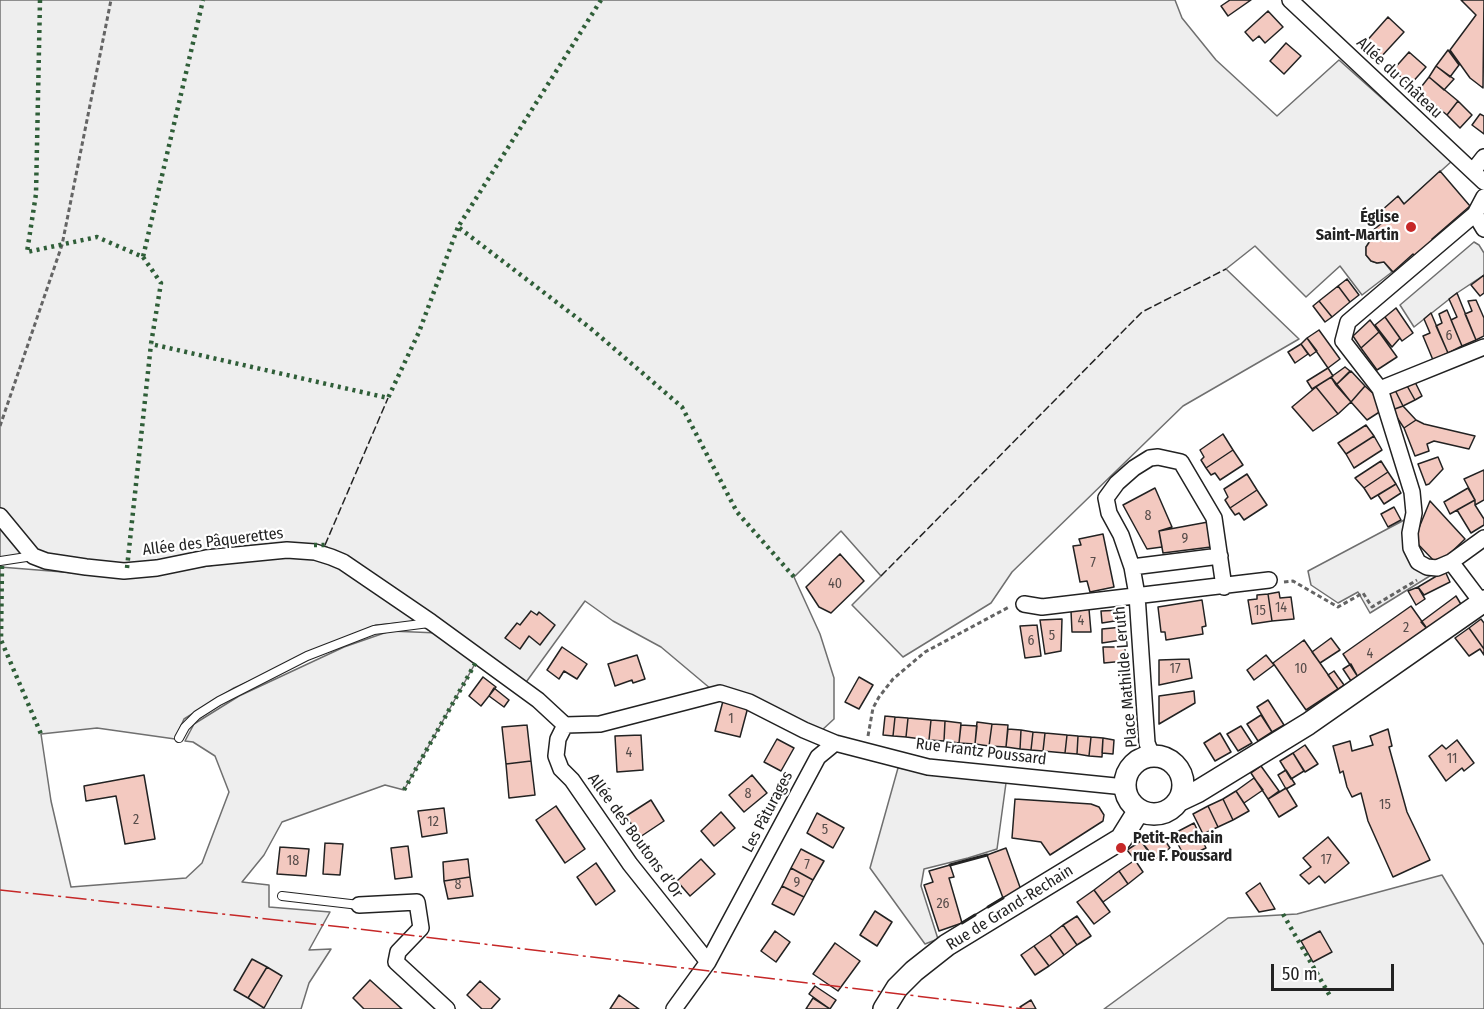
<!DOCTYPE html>
<meta charset="utf-8">
<style>
body{margin:0}
#map{position:relative;width:1484px;height:1009px;overflow:hidden;background:#fff;font-family:"Fira Sans Condensed",sans-serif}
canvas{display:block}
.scale{position:absolute;left:1271px;top:964px;width:123px;height:27px;box-sizing:border-box;border:3px solid #222;border-top:0;padding-left:8px;font-size:18px;line-height:21px;white-space:nowrap;color:#222;-webkit-text-stroke:4px #fff;paint-order:stroke}
</style>
<div id="map">
<canvas width="1484" height="1009"></canvas>
<div class="scale">50 m</div>
</div>
<script>
const c = document.querySelector('canvas').getContext('2d');
c.lineJoin = 'round';
function fill(path, color) { c.fillStyle = color; c.fill(path, 'evenodd'); }
const shape = rows => new Path2D(rows.map(r => 'M' + r).join(''));
function trace(path, color, width, dash) { c.strokeStyle = color; c.lineWidth = width; c.lineCap = dash ? 'butt' : 'round'; c.setLineDash(dash || []); c.stroke(path); }
function label(font, color, halo, rows, align = 'center') {
  c.font = font + ' "Fira Sans Condensed",sans-serif'; c.lineWidth = 4.5; c.setLineDash([]); c.textBaseline = 'middle'; c.strokeStyle = halo; c.fillStyle = color; for (const [text, x, y, turn = 0] of rows) {
    c.save(); c.translate(x, y); c.rotate((+turn || 0) * Math.PI / 180); c.textAlign = isNaN(turn) ? turn : align; if (halo) c.strokeText(text, 0, 0); c.fillText(text, 0, 0); c.restore();
  }
}
const green = shape([
 [0,0,1175,0,1182,18,1216,60,1277,116,1339,60,1452,161,1404,204,1398,197,1387,219,1366,236,1370,241,1366,247,1366,255,1371,261,1377,263,1384,262,1392,272,1362,295,1340,266,1306,297,1255,246,1226,269,1299,339,1183,406,1012,572,991,603,903,657,852,605,881,576,841,531,794,577,820,634,834,678,834,719,821,731,723,686,711,689,661,647,613,621,585,601,524,685,377,577,325,546,281,543,127,568,36,552,0,512,0,0],
 [1474,242,1479,245,1484,253,1484,275,1457,293,1414,327,1400,305,1474,242],
 [1408,518,1403,540,1407,557,1433,574,1370,613,1358,592,1338,603,1311,585,1308,571,1408,518],
 [0,525,24,554,0,558,0,525],
 [289,555,335,562,423,621,376,625,234,688,184,719,175,739,97,728,41,734,51,801,71,887,186,878,202,863,229,792,215,756,193,742,185,741,194,724,239,696,344,647,390,631,438,633,476,662,404,790,385,785,282,822,264,855,242,882,269,885,269,907,330,912,309,950,331,949,309,983,301,1009,0,1009,0,567,126,577,289,555],
 [898,768,935,772,1006,783,997,849,968,858,924,869,921,886,938,939,925,944,870,868,898,768],
 [1442,875,1484,945,1484,1009,1104,1009,1228,918,1297,914,1442,875]
]);
const building = shape([
 [1230,0,1251,0,1228,16,1221,6,1230,0],
 [1461,0,1484,0,1483,88,1470,78,1450,50,1476,15,1461,0],
 [1268,11,1283,27,1265,43,1259,36,1253,41,1245,32,1268,11],
 [1388,17,1404,32,1380,58,1364,44,1388,17],
 [1286,43,1301,56,1284,74,1270,61,1286,43],
 [1448,50,1459,65,1450,77,1436,66,1448,50],
 [1409,52,1426,67,1410,85,1393,70,1409,52],
 [1436,66,1454,79,1444,90,1429,77,1436,66],
 [1429,77,1458,101,1447,115,1418,91,1429,77],
 [1458,101,1472,115,1460,128,1447,115,1458,101],
 [1480,114,1484,116,1484,134,1472,125,1480,114],
 [1440,171,1470,206,1432,239,1433,241,1415,257,1413,254,1393,272,1384,262,1377,263,1371,261,1366,255,1366,247,1370,241,1366,236,1387,219,1381,211,1398,196,1404,204,1440,171],
 [1484,275,1484,293,1480,296,1471,285,1484,275],
 [1347,279,1359,295,1350,302,1338,286,1347,279],
 [1338,286,1350,302,1332,317,1319,301,1338,286],
 [1457,293,1476,340,1462,346,1451,320,1457,317,1449,299,1457,293],
 [1476,300,1484,318,1484,336,1476,340,1465,314,1472,311,1468,301,1476,300],
 [1319,301,1332,317,1325,322,1313,306,1319,301],
 [1396,308,1413,333,1402,341,1385,317,1396,308],
 [1447,310,1462,346,1448,353,1436,326,1442,323,1439,314,1447,310],
 [1431,313,1448,353,1433,360,1423,336,1430,333,1424,319,1431,313],
 [1385,317,1400,338,1392,347,1375,325,1385,317],
 [1370,320,1379,332,1361,348,1353,336,1370,320],
 [1319,330,1340,359,1328,368,1307,338,1319,330],
 [1379,332,1397,357,1377,370,1361,348,1379,332],
 [1307,338,1317,351,1310,356,1301,344,1307,338],
 [1301,344,1308,354,1295,363,1288,352,1301,344],
 [1345,367,1350,371,1336,385,1331,377,1345,367],
 [1328,368,1333,376,1312,389,1307,381,1328,368],
 [1351,371,1365,386,1351,402,1336,385,1351,371],
 [1331,377,1351,402,1338,414,1316,387,1331,377],
 [1414,380,1422,396,1415,400,1406,384,1414,380],
 [1406,384,1415,400,1403,406,1395,390,1406,384],
 [1365,386,1378,398,1381,411,1367,420,1351,402,1365,386],
 [1316,387,1338,414,1313,431,1292,407,1316,387],
 [1395,390,1403,406,1392,410,1384,395,1395,390],
 [1403,406,1416,420,1404,428,1392,410,1403,406],
 [1416,420,1424,424,1475,436,1469,449,1434,441,1427,444,1429,451,1415,456,1404,428,1416,420],
 [1366,425,1374,436,1346,454,1338,443,1366,425],
 [1223,434,1233,450,1206,468,1201,460,1204,457,1200,450,1223,434],
 [1374,436,1382,450,1354,468,1346,454,1374,436],
 [1233,450,1243,465,1220,480,1215,473,1211,475,1206,468,1233,450],
 [1438,457,1443,469,1429,484,1426,485,1418,464,1438,457],
 [1381,461,1388,472,1364,488,1355,478,1381,461],
 [1484,470,1484,500,1475,505,1475,500,1464,479,1484,470],
 [1388,472,1396,484,1371,499,1364,488,1388,472],
 [1247,474,1257,490,1230,508,1225,500,1228,497,1224,489,1247,474],
 [1396,484,1401,493,1384,504,1378,495,1396,484],
 [1155,488,1172,527,1159,531,1162,547,1147,549,1123,505,1155,488],
 [1468,488,1475,500,1450,514,1444,502,1468,488],
 [1257,490,1267,505,1244,520,1239,513,1235,515,1230,508,1257,490],
 [1475,500,1475,505,1484,519,1484,525,1471,533,1457,510,1475,500],
 [1430,501,1465,539,1440,563,1436,563,1414,540,1430,501],
 [1394,507,1401,520,1388,527,1381,514,1394,507],
 [1208,522,1211,547,1163,553,1159,531,1208,522],
 [1103,534,1114,587,1090,592,1087,581,1080,582,1073,546,1081,545,1079,539,1103,534],
 [840,554,864,581,831,613,819,607,806,587,840,554],
 [1445,571,1450,582,1424,595,1418,587,1445,571],
 [1418,587,1425,599,1416,605,1408,591,1418,587],
 [1279,592,1280,598,1291,597,1294,619,1272,621,1268,594,1279,592],
 [1268,594,1272,621,1252,624,1248,600,1257,599,1257,595,1268,594],
 [1456,596,1462,606,1428,630,1421,622,1456,596],
 [1202,600,1206,626,1202,627,1203,634,1166,640,1165,632,1161,632,1158,607,1202,600],
 [1411,606,1428,630,1358,677,1343,654,1411,606],
 [1089,609,1091,632,1072,632,1071,611,1089,609],
 [1122,610,1121,620,1102,623,1101,611,1122,610],
 [531,611,537,615,539,612,555,625,540,645,529,636,520,649,505,638,517,623,520,625,531,611],
 [1062,619,1061,651,1045,654,1040,620,1062,619],
 [1481,619,1484,623,1484,649,1469,628,1481,619],
 [1037,625,1041,656,1025,658,1020,626,1037,625],
 [1123,627,1122,640,1102,643,1102,629,1123,627],
 [1469,628,1484,649,1484,655,1480,649,1469,656,1455,638,1469,628],
 [1331,638,1340,650,1320,663,1312,652,1331,638],
 [1304,640,1338,689,1306,710,1273,663,1304,640],
 [562,647,587,664,577,679,564,671,559,679,547,670,562,647],
 [1103,647,1125,647,1125,661,1104,663,1103,647],
 [637,655,645,679,633,683,632,680,615,686,608,664,637,655],
 [1266,655,1274,665,1254,680,1247,670,1266,655],
 [1189,659,1192,678,1159,685,1159,660,1189,659],
 [1351,664,1358,677,1351,681,1343,669,1351,664],
 [1334,671,1344,685,1338,689,1328,675,1334,671],
 [483,677,496,687,481,706,469,696,483,677],
 [859,677,873,685,859,709,845,702,859,677],
 [494,688,509,700,504,707,489,696,494,688],
 [1194,691,1195,703,1159,724,1159,696,1194,691],
 [1268,700,1284,725,1272,732,1257,707,1268,700],
 [723,701,748,707,740,737,715,731,723,701],
 [1261,715,1272,732,1258,741,1247,724,1261,715],
 [885,716,895,717,893,736,883,735,885,716],
 [895,717,908,718,906,737,893,736,895,717],
 [908,718,931,720,929,740,906,737,908,718],
 [931,720,945,721,944,741,929,740,931,720],
 [945,721,961,723,959,743,944,741,945,721],
 [977,722,992,724,989,746,975,744,977,722],
 [992,724,1008,725,1006,747,989,746,992,724],
 [527,725,531,761,506,764,502,727,527,725],
 [961,725,977,726,975,744,959,743,961,725],
 [1241,726,1252,743,1238,751,1227,734,1241,726],
 [1008,729,1021,730,1020,749,1006,747,1008,729],
 [1388,729,1392,746,1389,747,1407,812,1430,860,1393,877,1368,821,1361,793,1352,797,1347,787,1343,771,1340,773,1333,746,1350,741,1352,751,1373,745,1370,736,1388,729],
 [1021,730,1033,732,1031,750,1020,749,1021,730],
 [1033,732,1045,733,1043,751,1031,750,1033,732],
 [1045,733,1067,735,1065,753,1043,751,1045,733],
 [1220,733,1231,752,1215,761,1204,743,1220,733],
 [641,735,643,770,617,772,615,736,641,735],
 [1067,735,1078,736,1077,754,1065,753,1067,735],
 [1078,736,1091,737,1089,756,1077,754,1078,736],
 [1091,737,1103,738,1102,757,1089,756,1091,737],
 [1103,738,1114,740,1113,754,1102,753,1103,738],
 [777,739,794,748,781,771,764,762,777,739],
 [1457,740,1474,763,1464,771,1462,768,1446,781,1429,756,1442,745,1446,749,1457,740],
 [1305,745,1318,764,1305,772,1293,753,1305,745],
 [1293,753,1304,771,1291,779,1280,761,1293,753],
 [531,761,535,795,509,798,506,764,531,761],
 [1261,766,1279,791,1268,799,1251,773,1261,766],
 [1286,770,1295,784,1286,789,1278,775,1286,770],
 [144,775,155,839,125,844,116,796,86,801,84,786,144,775],
 [752,775,767,793,744,812,729,795,752,775],
 [1254,778,1263,790,1244,803,1236,791,1254,778],
 [1286,788,1297,806,1279,817,1268,799,1286,788],
 [1236,791,1249,811,1233,820,1223,799,1236,791],
 [1015,799,1091,804,1099,807,1104,815,1103,821,1050,855,1041,842,1012,838,1015,799],
 [1223,799,1233,820,1218,827,1208,806,1223,799],
 [651,800,664,821,640,837,626,816,651,800],
 [556,806,585,849,565,863,536,820,556,806],
 [1208,806,1218,827,1203,834,1193,814,1208,806],
 [444,808,447,833,422,837,418,811,444,808],
 [721,812,735,828,714,846,701,831,721,812],
 [817,813,844,828,833,848,807,833,817,813],
 [1194,823,1206,848,1185,858,1173,834,1194,823],
 [1158,830,1170,848,1155,859,1141,841,1158,830],
 [1328,837,1349,863,1325,883,1319,876,1309,884,1300,875,1311,867,1303,858,1328,837],
 [1141,841,1148,851,1135,860,1127,850,1141,841],
 [325,843,343,844,340,875,323,874,325,843],
 [408,846,412,877,395,879,391,848,408,846],
 [280,847,309,849,306,876,277,874,280,847],
 [1006,848,1021,890,1003,898,987,855,1006,848],
 [801,849,824,861,813,880,791,868,801,849],
 [468,859,470,877,444,881,443,862,468,859],
 [701,859,715,874,690,896,677,881,701,859],
 [1135,860,1143,872,1128,884,1119,871,1135,860],
 [596,863,615,891,596,905,577,877,596,863],
 [950,865,954,877,949,878,962,923,939,931,924,885,933,882,929,871,950,865],
 [791,868,813,880,804,897,782,886,791,868],
 [1119,871,1128,884,1103,902,1094,890,1119,871],
 [470,877,473,896,448,899,444,881,470,877],
 [1260,883,1275,909,1259,912,1246,893,1260,883],
 [782,886,804,897,794,915,772,904,782,886],
 [1094,890,1110,912,1094,924,1077,902,1094,890],
 [875,911,892,922,877,946,860,935,875,911],
 [1077,916,1091,936,1077,945,1063,925,1077,916],
 [1063,925,1077,945,1064,955,1050,935,1063,925],
 [775,931,790,942,776,962,761,951,775,931],
 [1320,931,1332,952,1313,962,1301,941,1320,931],
 [1050,935,1064,955,1049,966,1034,946,1050,935],
 [835,943,860,961,838,991,813,974,835,943],
 [1034,946,1049,966,1035,975,1021,955,1034,946],
 [252,959,267,967,248,998,234,990,252,959],
 [267,967,282,976,264,1008,248,998,267,967],
 [370,980,402,1009,364,1009,353,998,370,980],
 [480,981,500,999,491,1009,482,1009,467,995,480,981],
 [815,986,836,1000,830,1009,809,994,815,986],
 [619,995,639,1009,610,1009,619,995],
 [813,998,830,1009,806,1009,813,998],
 [1031,1000,1036,1009,1022,1009,1020,1007,1031,1000]
]);
const path = shape([
 [0,426,62,245,111,0],
 [1284,582,1293,581,1338,607,1363,593,1372,607,1417,580],
 [868,736,873,708,879,697,893,679,925,652,1009,607]
]);
const lane = shape([
 [0,561,33,556],
 [179,738,185,727,197,715,219,701,307,656,374,630,429,623],
 [282,896,359,905]
]);
const street = shape([
 [1290,0,1484,182],
 [1473,171,1484,157],
 [1484,197,1475,214,1348,322,1343,341,1380,389,1412,492,1414,513,1410,533,1411,548,1418,562,1427,567,1437,568,1451,562,1484,538],
 [1475,214,1484,229],
 [1380,389,1484,347],
 [0,516,33,556,46,561,86,567,124,571,157,568,206,558,287,550,315,552,331,557,343,562,431,622,538,700,565,725,600,724,720,693,749,702,804,730,835,743,928,767,1125,787],
 [1451,562,1482,603],
 [1132,567,1220,556],
 [1024,604,1042,607,1269,580],
 [565,725,558,739,556,756,561,769,572,780,630,864,708,962],
 [1152,756,1147,743,1137,595,1132,567,1121,535,1109,513,1106,498,1117,483,1134,468,1150,458,1158,457,1181,462,1214,518,1224,587],
 [359,905,417,902,421,928,398,952,396,962,447,1009],
 [674,1009,708,962,818,757,835,743]
]);
const secondary = shape([
 '1125 785a29 29 0 1 1 58 0a29 29 0 1 1-58 0Z',
 [1178,801,1197,792,1308,724,1484,601],
 [884,1009,897,988,914,971,947,945,1121,839,1139,810]
]);
const hedge = shape([
 [40,0,36,194,27,252,97,237,143,257,203,0],
 [601,0,458,227,589,327,682,407,737,512,794,577],
 [143,257,161,283,151,344,388,398,419,332,458,227],
 [314,545,325,545],
 [2,566,1,640,41,734],
 [127,568,151,344],
 [404,790,476,662],
 [1283,914,1330,996]
]);
const fence = shape([
 [325,545,388,398],
 [881,576,1142,312,1226,269]
]);
const wall = shape([
 [950,865,987,855],
 [988,907,1003,898],
 [962,923,975,915]
]);
const power = shape([
 [0,890,342,927,1025,1009]
]);
const markers = [
 [1411,227,6,"#c62828"],
 [1121,848,6,"#c62828"]
];
const numberNames = [
 ["6",1449,336],
 ["8",1148,516],
 ["9",1185,539],
 ["7",1093,563],
 ["40",835,584],
 ["14",1281,608],
 ["15",1260,611],
 ["4",1081,621],
 ["2",1406,628],
 ["5",1052,636],
 ["6",1031,641],
 ["4",1370,654],
 ["17",1175,669],
 ["10",1301,669],
 ["1",731,719],
 ["4",629,753],
 ["11",1452,759],
 ["8",748,794],
 ["15",1385,805],
 ["2",136,820],
 ["12",433,822],
 ["5",825,830],
 ["17",1326,860],
 ["18",293,861],
 ["7",807,865],
 ["9",797,883],
 ["8",458,885],
 ["26",943,904]
];
const streetNames = [
 ["Allée du Château",1399,78,43],
 ["Allée des Pâquerettes",213,542,-7],
 ["Place Mathilde Leruth",1126,677,-95],
 ["Rue Frantz Poussard",981,752,7],
 ["Les Pâturages",768,812,-62],
 ["Allée des Boutons d’Or",635,836,54],
 ["Rue de Grand-Rechain",1010,908,-32]
];
const poiNames = [
 ["Église",1399,218],
 ["Saint-Martin",1399,236],
 ["Petit-Rechain",1133,839,"left"],
 ["rue F. Poussard",1133,857,"left"]
];
fill(green, '#eee');
trace(green, '#6f6f6f', 1.5);
fill(building, '#f3c9c0');
trace(building, '#222', 1.5);
trace(lane, '#222', 10);
trace(street, '#222', 18);
trace(secondary, '#222', 24);
trace(path, '#646464', 3, [4.5, 3]);
trace(lane, '#fff', 8);
trace(street, '#fff', 15);
trace(secondary, '#fff', 21);
trace(hedge, '#2f5e38', 4.5, [3, 4.5]);
trace(fence, '#222', 1.5, [8, 3]);
trace(wall, '#222', 3);
trace(power, '#c62828', 1.5, [21, 4.5, 3, 4.5]);
for (const [x, y, r, color] of markers) { const dot = new Path2D(); dot.arc(x, y, r, 0, 2 * Math.PI); c.fillStyle = color; c.fill(dot); trace(dot, '#fff', 2); }
label('14px', '#564c4a', null, numberNames);
label('16px', '#222', '#fff', streetNames);
label('bold 16px', '#222', '#fff', poiNames, 'right');
</script>
